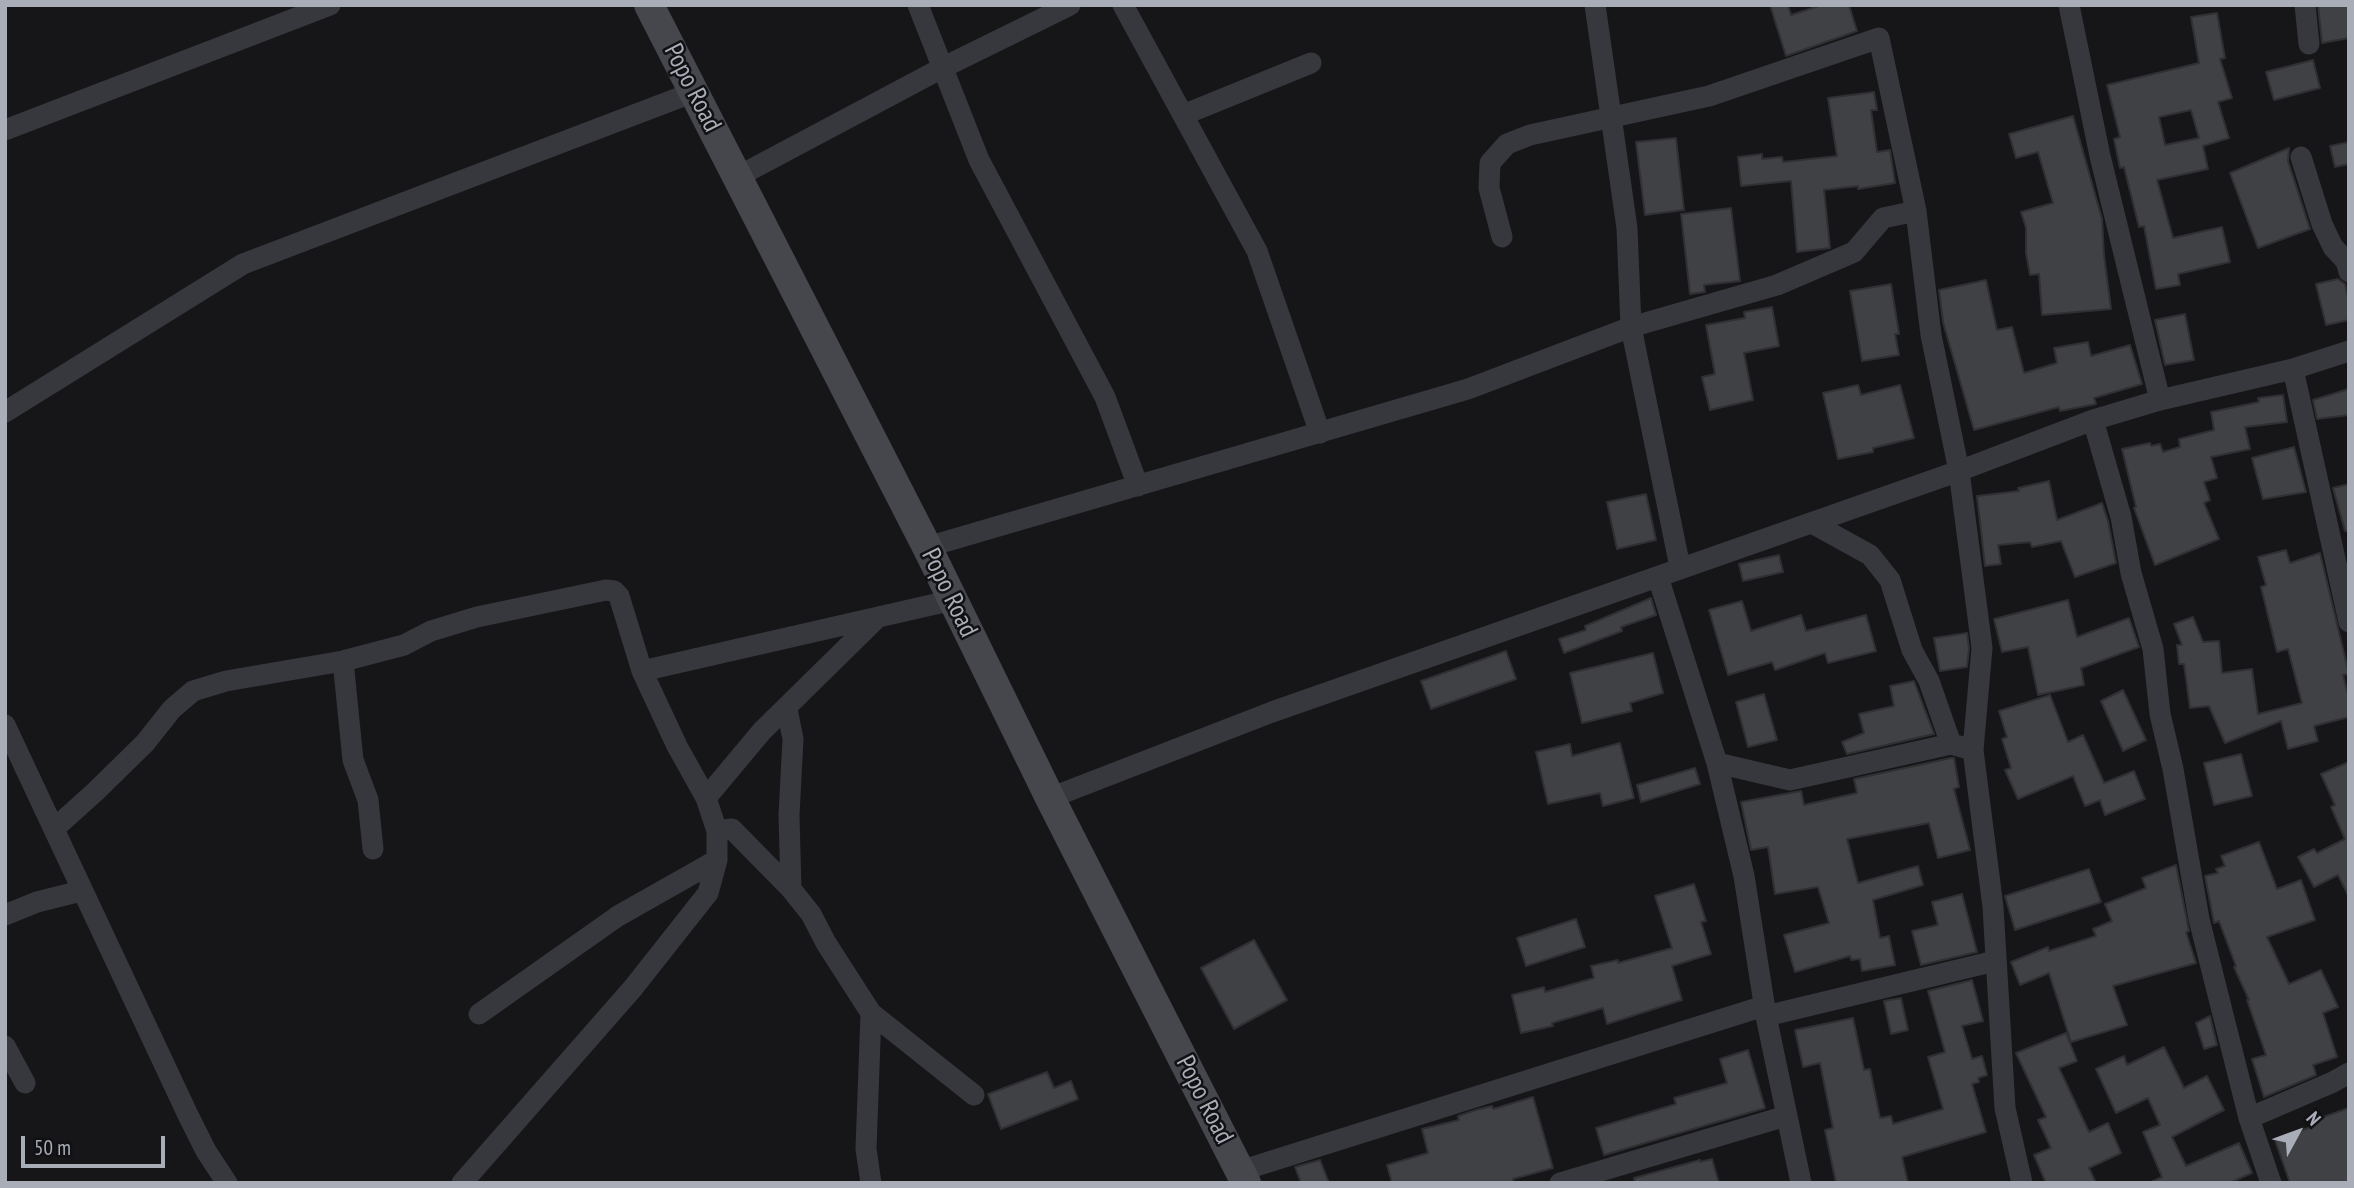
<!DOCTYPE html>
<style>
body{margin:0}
#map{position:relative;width:2354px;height:1188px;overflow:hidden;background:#161618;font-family:"PT Sans Narrow",sans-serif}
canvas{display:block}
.frame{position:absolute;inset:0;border:7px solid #a8adb8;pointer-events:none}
.north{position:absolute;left:2263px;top:1097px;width:70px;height:70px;-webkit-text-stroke:5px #111113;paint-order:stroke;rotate:49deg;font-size:19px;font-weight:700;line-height:28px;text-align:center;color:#a8adb8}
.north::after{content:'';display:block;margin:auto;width:24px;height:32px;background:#a8adb8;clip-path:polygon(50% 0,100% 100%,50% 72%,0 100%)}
.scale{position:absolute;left:21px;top:1136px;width:144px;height:32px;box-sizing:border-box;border:4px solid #a8adb8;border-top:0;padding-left:9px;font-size:21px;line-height:24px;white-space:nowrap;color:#a8adb8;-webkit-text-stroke:5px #111113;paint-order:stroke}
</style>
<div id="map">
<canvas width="2354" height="1188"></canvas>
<div class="frame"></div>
<div class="north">N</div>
<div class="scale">50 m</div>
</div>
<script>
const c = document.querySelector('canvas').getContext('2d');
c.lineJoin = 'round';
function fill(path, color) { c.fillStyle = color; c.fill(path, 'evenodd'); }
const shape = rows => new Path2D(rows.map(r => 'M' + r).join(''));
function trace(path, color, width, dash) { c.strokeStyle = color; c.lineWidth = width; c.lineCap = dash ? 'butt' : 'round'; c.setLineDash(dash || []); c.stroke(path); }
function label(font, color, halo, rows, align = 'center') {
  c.font = font + ' "PT Sans Narrow",sans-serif'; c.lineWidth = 5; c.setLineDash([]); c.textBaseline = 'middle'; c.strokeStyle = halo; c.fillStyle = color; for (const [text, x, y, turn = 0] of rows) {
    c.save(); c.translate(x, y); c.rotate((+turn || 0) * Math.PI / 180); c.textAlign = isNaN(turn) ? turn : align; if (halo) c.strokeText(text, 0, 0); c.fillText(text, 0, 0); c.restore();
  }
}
const building = shape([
 [1770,5,1788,5,1791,15,1822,5,1849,5,1857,31,1786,56,1770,5],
 [2318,5,2349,5,2349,38,2322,43,2318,5],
 [2217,13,2225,58,2220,59,2232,98,2218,102,2229,138,2203,146,2208,169,2157,180,2173,238,2222,227,2230,262,2178,274,2180,285,2156,289,2144,226,2139,227,2124,167,2120,168,2114,139,2120,137,2107,85,2199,63,2191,17,2217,13],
 [2191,110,2199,138,2165,145,2159,117,2191,110],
 [2313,60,2320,88,2274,100,2266,72,2313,60],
 [1874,92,1877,110,1871,110,1877,152,1890,150,1895,183,1858,189,1858,186,1824,190,1830,248,1797,252,1791,181,1741,186,1738,157,1762,154,1762,159,1782,157,1783,162,1837,156,1828,98,1874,92],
 [2073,116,2102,219,2104,255,2111,309,2042,315,2039,274,2030,275,2026,253,2026,228,2021,212,2053,203,2038,152,2016,158,2009,134,2073,116],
 [1676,138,1684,210,1645,215,1636,142,1676,138],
 [2349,142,2349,164,2335,167,2330,146,2349,142],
 [2289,148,2288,161,2310,229,2258,248,2230,173,2289,148],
 [1731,208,1740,281,1704,285,1705,292,1690,294,1681,214,1731,208],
 [2338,279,2345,284,2349,301,2349,320,2326,325,2316,284,2338,279],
 [1986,280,1997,330,2012,327,2024,373,2057,363,2054,348,2088,342,2091,356,2130,345,2142,384,2094,398,2096,404,2060,411,2059,407,1974,430,1943,322,1939,290,1986,280],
 [1891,284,1899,334,1895,334,1899,355,1862,361,1850,291,1891,284],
 [1772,307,1779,346,1744,353,1753,400,1710,410,1702,377,1715,374,1706,325,1745,318,1744,312,1772,307],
 [2185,314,2194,360,2165,365,2155,320,2185,314],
 [1858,385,1861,395,1900,385,1914,438,1873,448,1873,452,1838,459,1823,393,1858,385],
 [2349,389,2349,415,2317,419,2313,400,2349,389],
 [2283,395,2287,422,2245,427,2250,449,2211,457,2217,478,2204,482,2210,500,2204,503,2219,539,2155,565,2134,508,2136,507,2122,449,2150,443,2151,446,2160,444,2163,452,2180,447,2179,439,2214,430,2211,412,2259,402,2258,398,2283,395],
 [2294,447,2306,492,2263,499,2252,458,2294,447],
 [2049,481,2057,520,2102,503,2108,521,2116,563,2075,577,2061,541,2032,547,2030,542,1998,545,2001,564,1985,566,1977,496,2019,491,2018,488,2049,481],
 [2349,484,2349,531,2345,531,2333,488,2349,484],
 [1646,494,1656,540,1617,549,1607,502,1646,494],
 [2286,550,2290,563,2320,553,2349,674,2343,675,2349,698,2349,717,2314,726,2318,741,2288,749,2281,721,2225,743,2209,706,2190,708,2184,664,2179,664,2177,645,2182,645,2174,624,2193,617,2203,642,2219,641,2222,673,2252,669,2258,714,2302,703,2288,649,2277,652,2261,587,2266,585,2258,557,2286,550],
 [1779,555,1783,572,1743,581,1739,564,1779,555],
 [1651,598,1656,615,1621,627,1622,631,1564,653,1559,639,1586,630,1585,626,1651,598],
 [2068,600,2077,637,2129,618,2139,647,2081,668,2084,685,2038,695,2028,647,2002,652,1994,619,2068,600],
 [1742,601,1751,631,1801,615,1806,631,1866,615,1876,651,1828,663,1825,653,1775,670,1772,662,1728,675,1709,610,1742,601],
 [1967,633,1969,648,1967,667,1940,671,1934,638,1967,633],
 [1506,651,1516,679,1431,709,1421,681,1506,651],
 [1653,653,1663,693,1630,703,1632,711,1582,723,1570,673,1653,653],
 [1914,681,1934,734,1847,754,1842,742,1864,733,1859,714,1894,706,1890,686,1914,681],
 [2123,690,2146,740,2123,751,2101,701,2123,690],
 [1764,694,1777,740,1748,747,1736,702,1764,694],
 [2050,695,2068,742,2083,735,2104,783,2134,771,2145,799,2105,815,2100,800,2085,806,2073,776,2018,799,2005,770,2011,768,2002,739,2007,737,1999,711,2050,695],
 [1620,743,1634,798,1603,806,1600,793,1548,804,1536,752,1570,744,1572,756,1620,743],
 [2241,754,2252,796,2214,805,2204,763,2241,754],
 [1951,758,1954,758,1959,787,1954,789,1970,850,1938,858,1929,823,1847,839,1858,883,1918,866,1923,885,1873,900,1880,938,1889,936,1895,965,1862,971,1860,959,1851,960,1850,956,1795,972,1784,935,1829,923,1818,887,1775,894,1768,847,1751,850,1741,802,1801,791,1804,805,1857,793,1854,779,1951,758],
 [2349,762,2349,897,2338,875,2314,887,2298,857,2314,849,2317,853,2345,839,2331,807,2335,805,2321,774,2349,762],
 [1695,768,1700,784,1641,802,1637,785,1695,768],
 [2259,842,2277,889,2301,880,2315,920,2267,937,2289,984,2321,970,2338,1007,2323,1013,2337,1057,2313,1065,2316,1075,2264,1097,2252,1059,2266,1055,2247,1000,2249,1000,2234,967,2236,966,2219,921,2214,923,2205,876,2218,873,2216,869,2225,866,2221,856,2259,842],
 [2176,865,2189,931,2186,932,2196,963,2113,986,2127,1025,2071,1042,2049,973,2020,985,2011,962,2048,947,2049,951,2096,936,2093,929,2112,921,2105,904,2146,888,2142,878,2176,865],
 [2089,869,2101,902,2015,930,2005,896,2089,869],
 [1694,884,1706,921,1701,922,1711,954,1672,966,1682,1000,1607,1024,1603,1008,1552,1023,1553,1026,1521,1033,1512,995,1544,987,1545,992,1594,978,1591,966,1618,960,1618,963,1672,948,1655,896,1694,884],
 [1962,894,1977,952,1921,965,1912,931,1938,925,1932,902,1962,894],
 [1576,919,1585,947,1526,966,1517,938,1576,919],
 [1254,940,1287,1000,1234,1029,1201,968,1254,940],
 [1972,980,1983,1021,1962,1026,1972,1059,1982,1056,1987,1075,1978,1078,1979,1082,1972,1084,1986,1132,1902,1157,1908,1183,1836,1183,1825,1130,1833,1128,1820,1063,1803,1067,1795,1030,1853,1018,1864,1070,1870,1069,1880,1118,1891,1116,1893,1124,1943,1109,1928,1057,1945,1052,1928,991,1972,980],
 [1901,998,1908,1030,1891,1034,1884,1001,1901,998],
 [2210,1016,2217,1045,2204,1049,2196,1023,2210,1016],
 [2066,1033,2077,1061,2059,1068,2089,1132,2108,1123,2121,1153,2089,1168,2096,1183,2046,1183,2034,1155,2051,1148,2038,1120,2046,1117,2016,1053,2066,1033],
 [2164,1047,2184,1088,2207,1076,2224,1110,2172,1137,2186,1166,2239,1143,2252,1173,2229,1183,2149,1183,2162,1177,2143,1132,2160,1125,2148,1098,2116,1113,2096,1069,2124,1056,2127,1065,2164,1047],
 [1748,1050,1765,1108,1604,1155,1596,1128,1676,1104,1674,1098,1727,1083,1720,1059,1748,1050],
 [1047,1072,1054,1088,1071,1081,1078,1099,1001,1129,988,1094,1047,1072],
 [1533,1097,1553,1168,1513,1179,1514,1183,1392,1183,1387,1165,1428,1153,1422,1129,1459,1120,1458,1116,1476,1110,1492,1106,1493,1109,1533,1097],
 [2349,1108,2349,1183,2290,1183,2275,1140,2311,1127,2309,1122,2349,1108],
 [1712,1159,1719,1183,1635,1183,1634,1178,1700,1160,1700,1162,1712,1159],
 [1320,1160,1329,1183,1301,1183,1295,1167,1320,1160]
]);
const minor = shape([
 [918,5,979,160,1105,397,1138,486],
 [1123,5,1257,251,1320,433],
 [1595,5,1627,228,1631,327,1680,567],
 [2069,5,2100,156,2160,400],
 [2305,5,2309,44],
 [1183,115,1311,63],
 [5,130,330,5],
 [2301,157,2322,224,2333,247,2346,261,2349,272],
 [737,177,942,68,1070,5],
 [1916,211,1931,335,1959,471,1982,648,1973,750,1993,907,2005,1108,2022,1183],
 [2293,369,2349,622],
 [5,412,243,264,694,92],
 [2093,420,2121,517,2131,573,2153,649,2160,714,2173,769,2199,919,2249,1118,2271,1183],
 [1812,523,1870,555,1890,580,1912,650,1929,681,1951,744,1973,750],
 [927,547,1468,389,1631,327,1777,285,1854,252,1883,218,1916,211,1879,38,1709,96,1530,135,1507,144,1490,163,1489,188,1502,237],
 [1658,577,1717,763,1744,876,1766,1016,1801,1183],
 [343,661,353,760,368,800,373,849],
 [642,671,953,600],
 [787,709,793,739,789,815,791,889],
 [5,725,188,1115,206,1151,227,1183],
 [1717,763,1790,780,1951,744],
 [706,798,762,731,878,617],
 [1050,798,1272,712,1959,471,2093,420,2160,400,2293,369,2349,351],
 [55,828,95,792,145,743,172,709,193,691,226,681,343,661,404,645,431,631,477,617,606,590,614,591,619,596,642,671,677,746,706,798,717,831,717,860,708,893,633,988,462,1183],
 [717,831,732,829,791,889,811,914,826,943,871,1013,974,1095],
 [5,915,37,902,81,891],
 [479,1014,618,916,717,860],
 [1766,1016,1995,961],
 [5,1046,25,1083],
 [2249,1118,2333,1082,2349,1073],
 [1240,1171,1764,1006],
 [871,1183,866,1149,871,1013],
 [1560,1183,1786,1116]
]);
const secondary = shape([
 [649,5,927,547,1050,798,1246,1183]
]);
const streetNames = [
 ["Popo Road",692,88,63],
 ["Popo Road",949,593,64],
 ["Popo Road",1204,1100,63]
];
fill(building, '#404145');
trace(building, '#303034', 2);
trace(minor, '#37383d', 21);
trace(secondary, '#45474d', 30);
label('26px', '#a8adb8', '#111113', streetNames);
</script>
